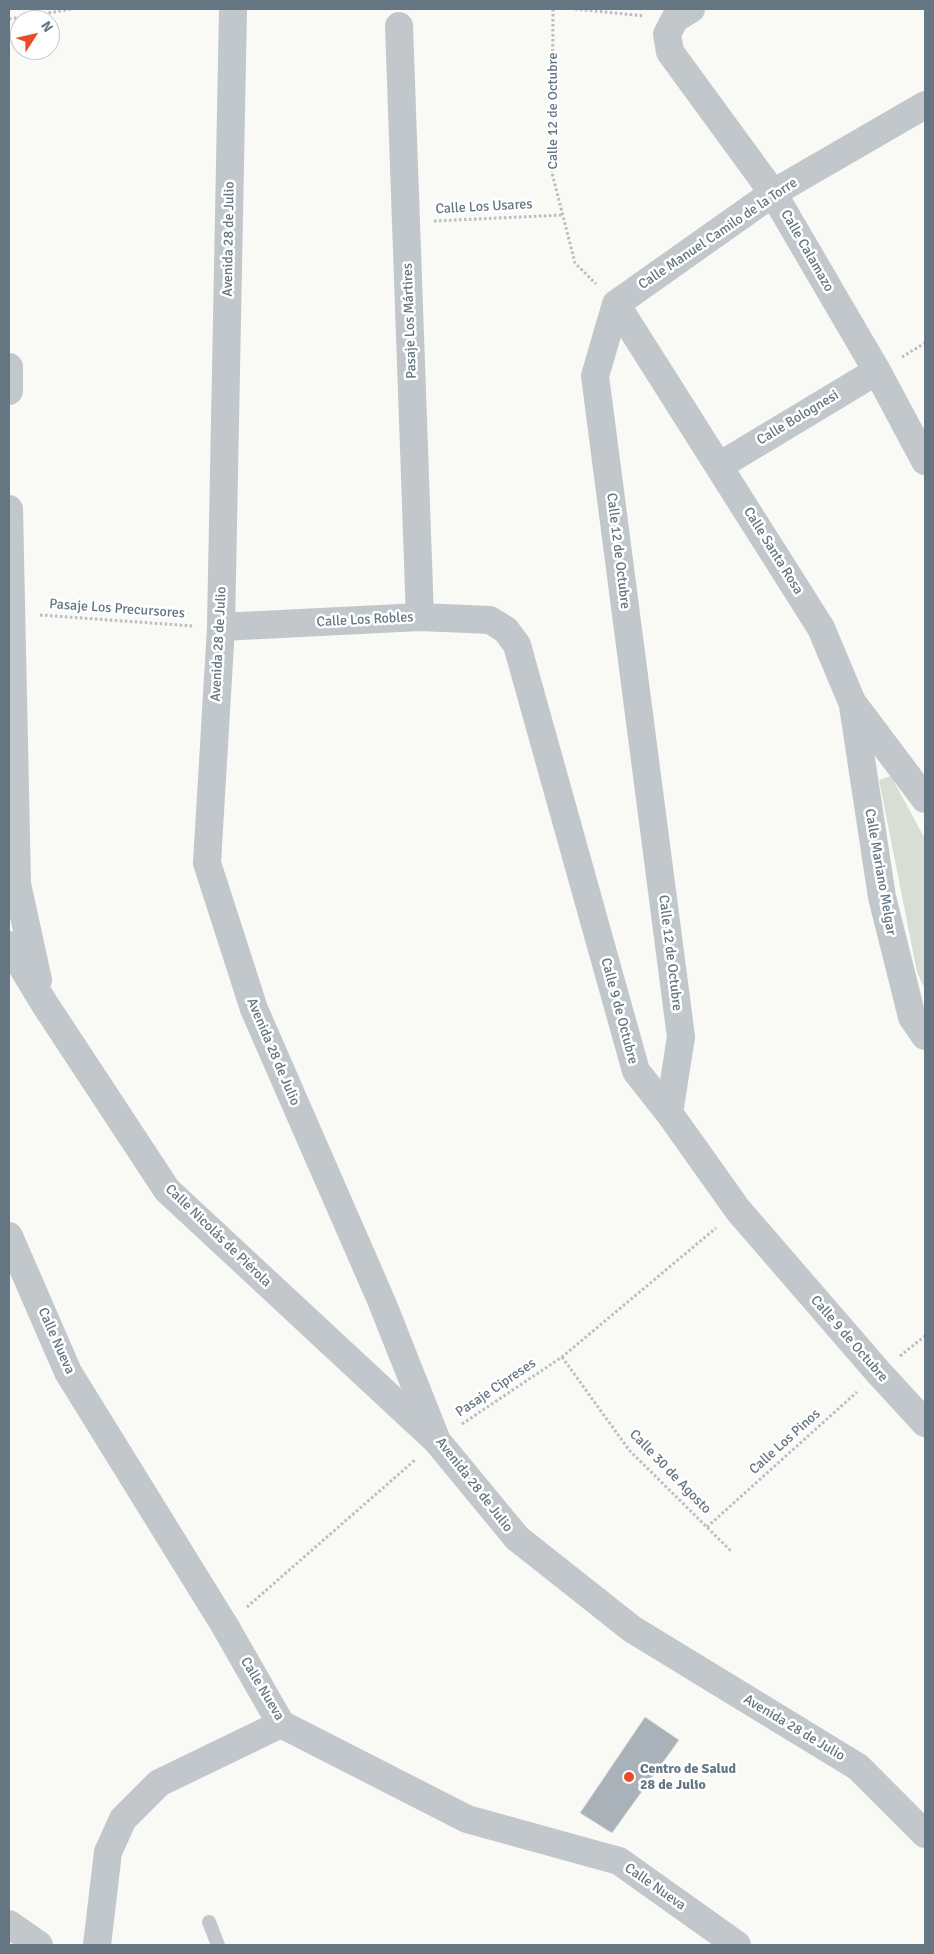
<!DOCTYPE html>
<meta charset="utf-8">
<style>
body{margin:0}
#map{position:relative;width:934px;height:1954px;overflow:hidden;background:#f9f9f6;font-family:Signika,sans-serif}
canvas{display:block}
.frame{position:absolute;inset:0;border:10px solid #637682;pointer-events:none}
.north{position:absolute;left:10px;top:10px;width:50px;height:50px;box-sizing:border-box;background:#fff;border:1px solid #c1c8cd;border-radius:50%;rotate:55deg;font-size:14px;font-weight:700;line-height:20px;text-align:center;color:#637682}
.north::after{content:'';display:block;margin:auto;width:18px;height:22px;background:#e94b26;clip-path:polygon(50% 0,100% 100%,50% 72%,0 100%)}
</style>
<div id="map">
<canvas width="934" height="1954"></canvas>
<div class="frame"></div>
<div class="north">N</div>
</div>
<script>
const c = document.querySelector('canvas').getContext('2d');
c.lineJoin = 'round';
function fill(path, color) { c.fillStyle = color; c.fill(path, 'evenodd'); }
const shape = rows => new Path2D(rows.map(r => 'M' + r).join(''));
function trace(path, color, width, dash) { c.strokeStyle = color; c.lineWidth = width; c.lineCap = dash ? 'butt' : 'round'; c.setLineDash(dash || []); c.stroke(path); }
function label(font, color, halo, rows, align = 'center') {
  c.font = font + ' Signika,sans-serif'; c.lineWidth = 5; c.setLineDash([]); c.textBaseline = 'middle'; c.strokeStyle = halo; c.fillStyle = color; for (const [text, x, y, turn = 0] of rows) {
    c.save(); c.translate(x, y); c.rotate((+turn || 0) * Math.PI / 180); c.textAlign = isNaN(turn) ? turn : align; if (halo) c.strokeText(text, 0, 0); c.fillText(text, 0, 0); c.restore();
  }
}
const green = shape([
 [891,776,925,839,925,990,917,972,879,780]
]);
const building = shape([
 [645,1717,679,1740,612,1833,580,1813,645,1717]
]);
const path = shape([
 [553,9,552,173,575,263,596,284],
 [575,9,644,16],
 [9,19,73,9],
 [434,221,563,215],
 [902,357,925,343],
 [40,615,193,626],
 [900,1356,925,1336],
 [562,1357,629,1450,731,1551],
 [462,1424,562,1357,716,1228],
 [707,1527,857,1392],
 [247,1607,415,1460]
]);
const service = shape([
 [209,1922,218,1945]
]);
const minor = shape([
 [691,9,675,19,667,34,670,52,773,193,877,371,925,461],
 [399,26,420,617],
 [616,304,595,376,681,1037,669,1113],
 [616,304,821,628,852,702,925,799],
 [616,304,773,193,925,105],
 [9,367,9,391],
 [719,466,877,371],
 [9,509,17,884,38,980],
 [221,627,420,617,490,620,506,630,517,645,636,1071,669,1113,738,1210,879,1373,925,1423],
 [853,706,882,897,912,1017,925,1036],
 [9,945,44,1003,167,1190,437,1441],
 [9,1236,68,1372,225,1626,281,1724,467,1819,619,1861,737,1945],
 [9,1924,39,1945],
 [97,1945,108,1852,123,1819,159,1783,281,1724]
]);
const tertiary = shape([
 [233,9,221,627,207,863,254,1009,381,1300,437,1441,517,1538,632,1629,858,1767,925,1834]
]);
const markers = [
 [629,1777,6,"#e94b26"]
];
const streetNames = [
 ["Calle 12 de Octubre",553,111,-90],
 ["Calle Los Usares",484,207,-3],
 ["Calle Manuel Camilo de la Torre",718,234,-34],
 ["Avenida 28 de Julio",229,239,-89],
 ["Calle Calamazo",807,251,60],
 ["Pasaje Los Mártires",410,321,-92],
 ["Calle Bolognesi",798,418,-31],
 ["Calle 12 de Octubre",618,551,83],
 ["Calle Santa Rosa",773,551,58],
 ["Pasaje Los Precursores",117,609,4],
 ["Calle Los Robles",365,620,-3],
 ["Avenida 28 de Julio",219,644,-87],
 ["Calle Mariano Melgar",880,872,80],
 ["Calle 12 de Octubre",670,953,83],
 ["Calle 9 de Octubre",619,1011,75],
 ["Avenida 28 de Julio",273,1052,67],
 ["Calle Nicolás de Piérola",218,1236,44],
 ["Calle 9 de Octubre",849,1339,49],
 ["Calle Nueva",56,1341,66],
 ["Pasaje Cipreses",496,1388,-34],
 ["Calle Los Pinos",785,1442,-42],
 ["Calle 30 de Agosto",670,1472,46],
 ["Avenida 28 de Julio",474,1485,52],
 ["Calle Nueva",262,1689,59],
 ["Avenida 28 de Julio",794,1728,31],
 ["Calle Nueva",655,1887,35]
];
const poiNames = [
 ["Centro de Salud",640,1769],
 ["28 de Julio",640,1785]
];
fill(green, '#d9ded5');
fill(building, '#a9b2b8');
trace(building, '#dbdbd9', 1);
trace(path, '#babec1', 3, [2.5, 2.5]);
trace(service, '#c2c7cb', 14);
trace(minor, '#c2c7cb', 28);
trace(tertiary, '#c2c7cb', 28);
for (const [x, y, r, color] of markers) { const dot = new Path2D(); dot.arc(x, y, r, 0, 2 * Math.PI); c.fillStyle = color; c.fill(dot); trace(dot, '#fff', 2); }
label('14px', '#637682', '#fff', streetNames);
label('bold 14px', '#637682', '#fff', poiNames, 'left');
</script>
